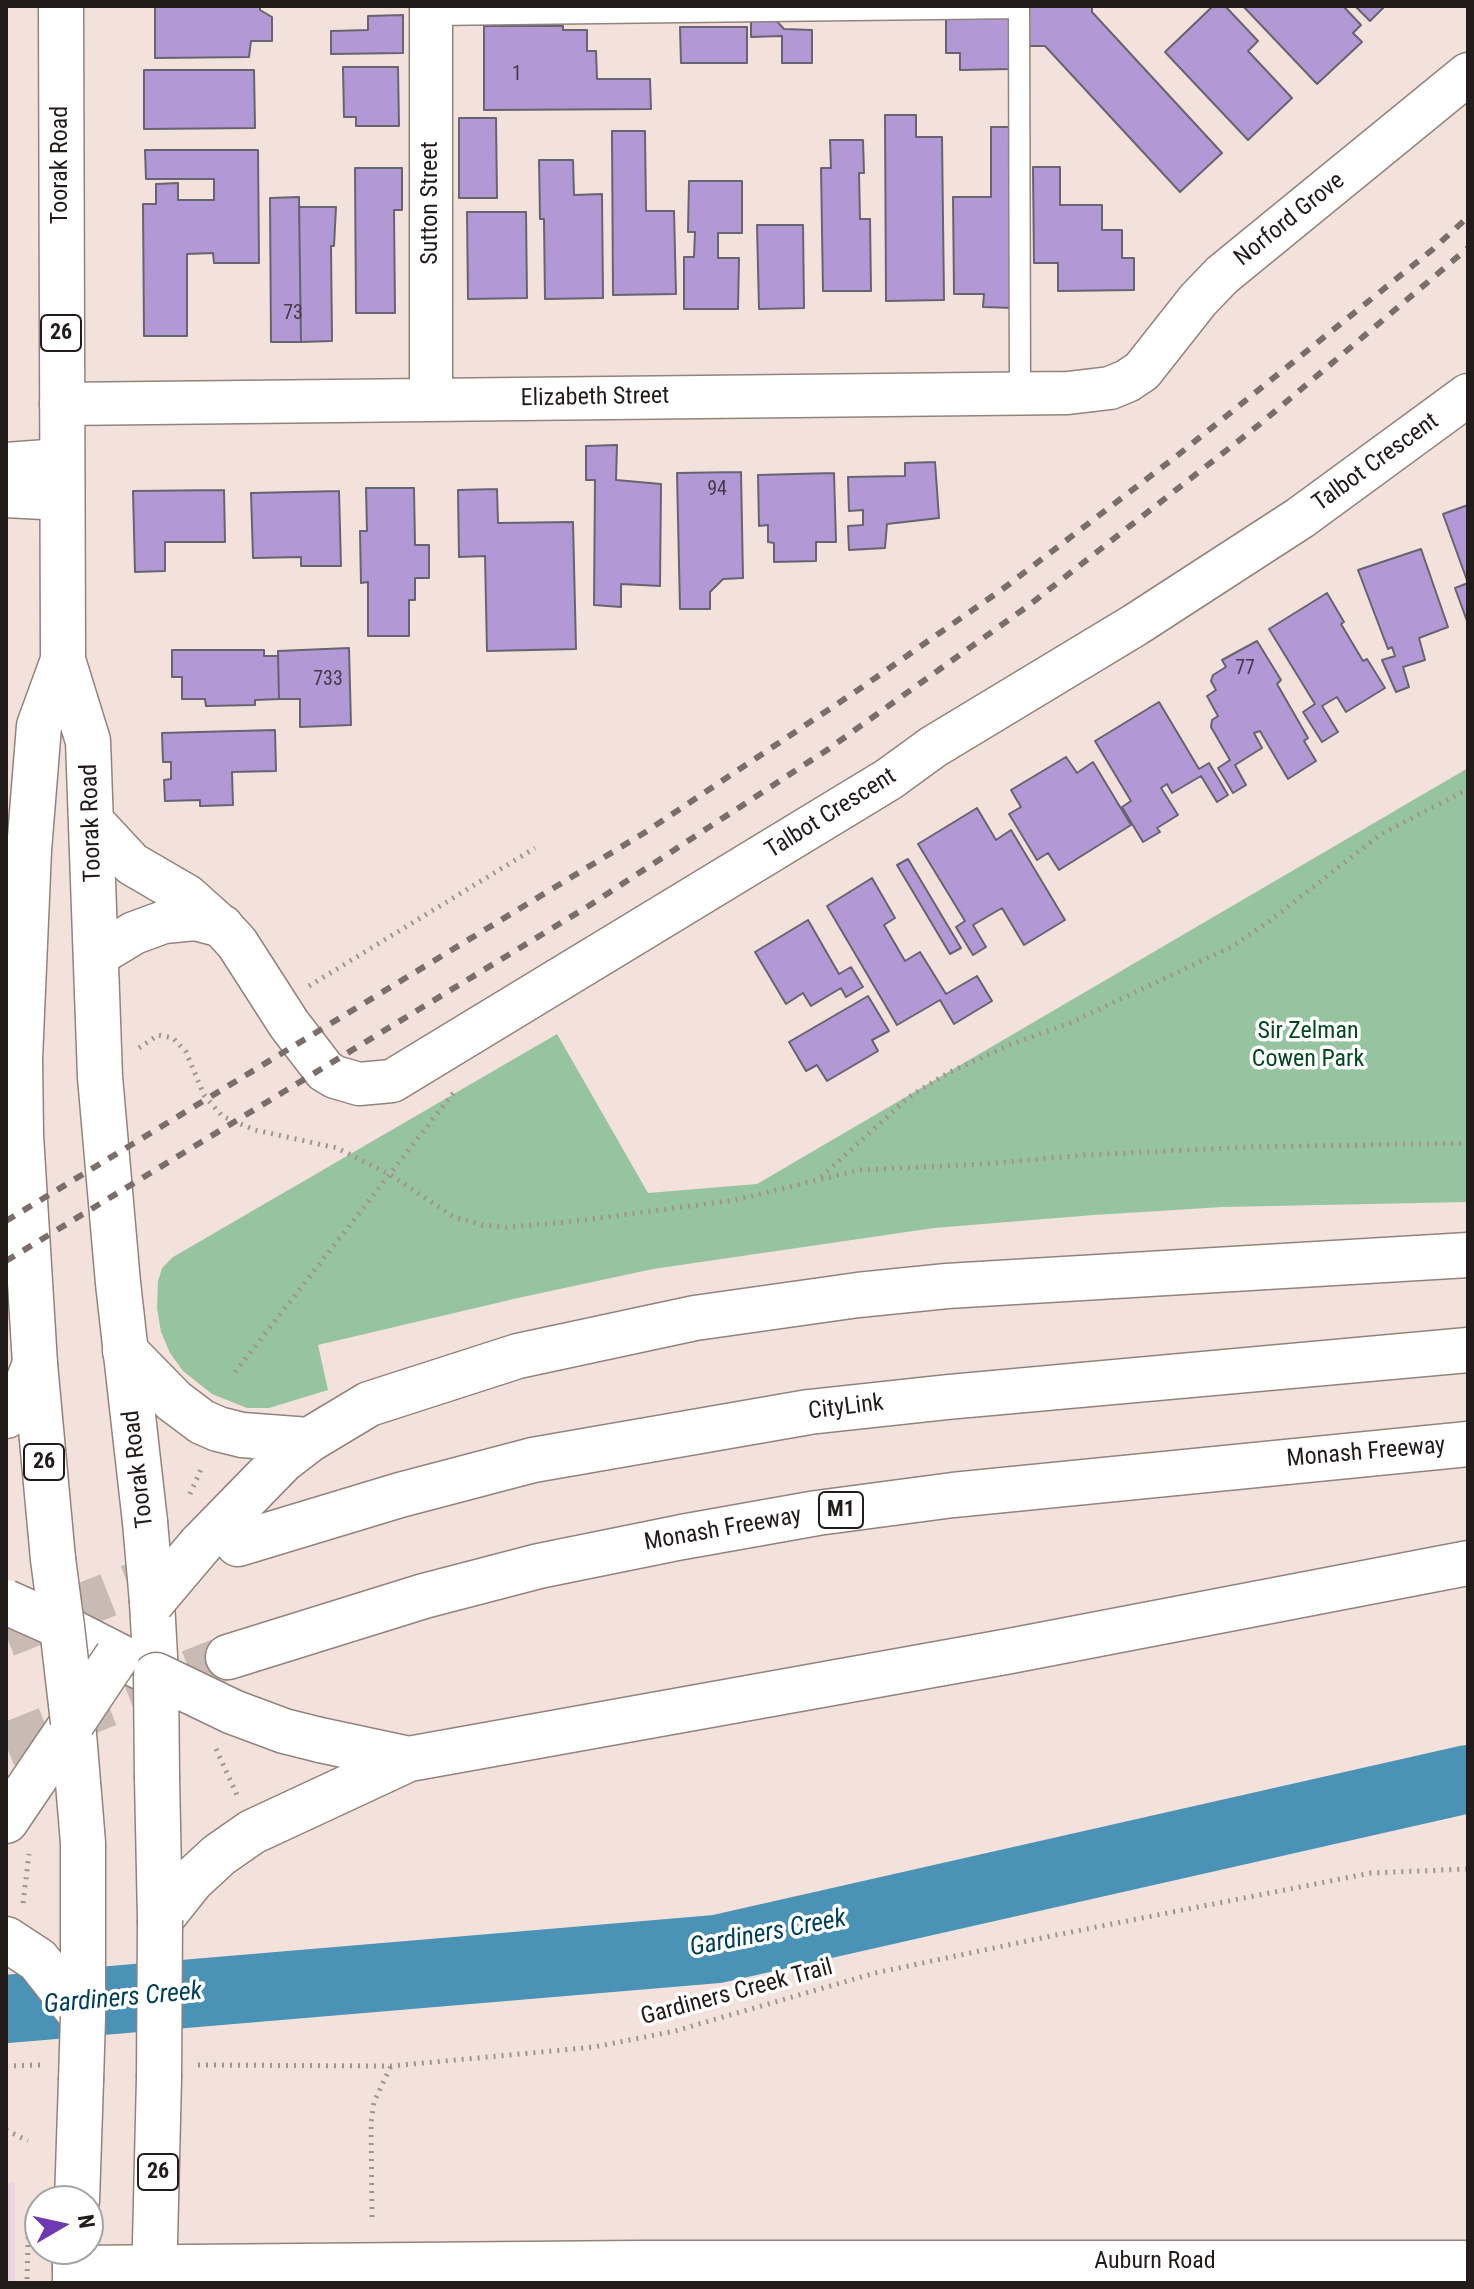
<!DOCTYPE html>
<style>
body{margin:0}
#map{position:relative;width:1474px;height:2289px;overflow:hidden;background:#f3e2db;font-family:"Roboto Condensed",sans-serif}
canvas{display:block}
.frame{position:absolute;inset:0;border:8px solid #211b19;pointer-events:none}
.north{position:absolute;left:24px;top:2185px;width:80px;height:80px;box-sizing:border-box;background:#fff;border:2px solid #a6a4a3;border-radius:50%;rotate:81deg;font-size:22px;font-weight:700;line-height:32px;text-align:center;color:#211b19}
.north::after{content:'';display:block;margin:auto;width:28px;height:36px;background:#6f3ab1;clip-path:polygon(50% 0,100% 100%,50% 72%,0 100%)}
</style>
<div id="map">
<canvas width="1474" height="2289"></canvas>
<div class="frame"></div>
<div class="north">N</div>
</div>
<script>
const c = document.querySelector('canvas').getContext('2d');
c.lineJoin = 'round';
function fill(path, color) { c.fillStyle = color; c.fill(path, 'evenodd'); }
const shape = rows => new Path2D(rows.map(r => 'M' + r).join(''));
function trace(path, color, width, dash) { c.strokeStyle = color; c.lineWidth = width; c.lineCap = dash ? 'butt' : 'round'; c.setLineDash(dash || []); c.stroke(path); }
function label(font, color, halo, rows, align = 'center') {
  c.font = font + ' "Roboto Condensed",sans-serif'; c.lineWidth = 7; c.setLineDash([]); c.textBaseline = 'middle'; c.strokeStyle = halo; c.fillStyle = color; for (const [text, x, y, turn = 0] of rows) {
    c.save(); c.translate(x, y); c.rotate((+turn || 0) * Math.PI / 180); c.textAlign = isNaN(turn) ? turn : align; if (halo) c.strokeText(text, 0, 0); c.fillText(text, 0, 0); c.restore();
  }
}
const commercial = shape([
 [15,2181,15,2283,6,2283,6,2184]
]);
const green = shape([
 [1468,768,1468,1202,1223,1207,1094,1215,934,1228,653,1269,518,1298,318,1345,328,1390,269,1408,247,1408,212,1394,183,1371,170,1353,161,1332,157,1308,158,1282,162,1268,173,1257,557,1034,648,1193,757,1184]
]);
const river = shape([
 [6,2009,717,1949,1468,1779]
]);
const building = shape([
 [155,6,260,6,260,10,272,17,272,41,251,41,249,57,155,58,155,6],
 [1029,6,1092,6,1092,12,1222,153,1180,192,1045,46,1028,46,1029,6],
 [1213,6,1225,6,1258,41,1248,51,1292,98,1248,140,1165,52,1213,6],
 [1243,6,1343,6,1361,25,1353,33,1362,42,1317,84,1243,6],
 [1355,6,1385,6,1370,21,1355,6],
 [1011,14,1012,69,960,70,960,53,946,53,946,15,1011,14],
 [403,15,403,53,331,54,331,31,368,30,368,16,403,15],
 [751,16,773,17,784,29,812,30,812,63,782,63,782,36,751,37,751,16],
 [484,26,563,26,563,30,587,30,587,51,596,51,597,79,650,79,651,109,484,110,484,26],
 [680,27,747,27,747,63,681,63,680,27],
 [343,67,398,67,399,126,356,126,356,117,344,117,343,67],
 [144,70,254,70,255,128,144,129,144,70],
 [885,115,916,115,916,137,942,137,944,300,886,301,885,115],
 [459,118,496,118,497,198,459,198,459,118],
 [991,127,1012,127,1013,308,983,307,984,294,954,294,953,197,991,197,991,127],
 [612,131,645,131,646,211,674,211,676,294,613,295,612,131],
 [830,140,863,140,864,173,859,173,860,219,870,219,871,291,823,291,821,168,831,168,830,140],
 [145,150,258,150,259,263,214,263,213,253,187,254,187,336,144,336,143,204,156,204,156,184,178,183,178,200,214,200,214,179,146,179,145,150],
 [539,160,573,160,574,195,602,194,603,298,545,299,544,219,540,219,539,160],
 [1033,167,1060,167,1060,205,1102,205,1102,230,1122,230,1122,258,1134,258,1134,290,1058,291,1058,263,1034,263,1033,167],
 [355,168,402,168,402,210,394,210,395,313,356,313,355,168],
 [689,181,742,181,742,233,718,233,718,258,739,258,738,309,684,309,684,257,694,257,695,232,688,232,689,181],
 [299,197,301,342,271,342,270,198,299,197],
 [299,207,336,207,334,246,331,246,332,341,301,342,299,207],
 [467,212,526,212,527,298,468,299,467,212],
 [757,225,803,225,804,308,759,309,757,225],
 [617,445,616,480,661,484,660,586,621,584,621,607,594,605,595,480,586,480,586,446,617,445],
 [935,462,939,518,887,524,885,548,849,550,848,526,863,525,863,510,849,511,848,477,905,476,905,463,935,462],
 [741,472,743,578,723,579,710,592,710,609,680,609,677,473,741,472],
 [834,473,836,542,816,542,816,561,774,562,774,543,768,542,768,525,759,526,758,475,834,473],
 [366,488,414,488,415,545,429,545,429,578,415,578,415,600,409,600,409,636,368,636,368,582,361,583,360,531,367,531,366,488],
 [497,489,498,523,573,522,576,649,487,651,485,556,459,557,458,490,497,489],
 [224,490,225,542,165,542,165,571,135,572,133,491,224,490],
 [339,491,341,566,301,566,301,557,253,558,251,493,339,491],
 [1468,505,1468,620,1467,621,1455,588,1468,583,1443,514,1468,505],
 [1421,549,1448,627,1419,638,1425,660,1403,667,1409,687,1396,692,1382,660,1395,656,1392,647,1388,649,1358,570,1421,549],
 [1327,593,1344,622,1341,624,1363,661,1367,659,1385,688,1346,712,1337,697,1322,706,1338,732,1322,742,1303,712,1315,704,1269,629,1327,593],
 [1257,641,1281,680,1277,684,1308,738,1304,741,1316,761,1288,779,1260,731,1254,733,1262,748,1235,765,1246,785,1233,793,1218,768,1230,760,1211,727,1212,720,1218,716,1207,696,1216,690,1211,681,1213,675,1226,667,1222,660,1257,641],
 [349,648,351,725,300,727,300,699,279,699,278,651,349,648],
 [172,650,264,650,264,656,278,656,279,699,255,700,255,705,206,706,205,699,182,699,182,677,172,677,172,650],
 [1159,702,1199,769,1209,763,1228,795,1217,802,1201,776,1172,793,1167,784,1161,788,1178,815,1157,828,1160,832,1143,842,1122,807,1131,801,1095,741,1159,702],
 [275,730,276,771,232,772,233,805,200,806,200,800,165,801,164,780,171,779,171,762,163,762,162,733,275,730],
 [1066,757,1077,773,1093,762,1131,825,1059,870,1048,853,1037,860,1009,814,1021,807,1011,790,1066,757],
 [977,808,996,840,1011,830,1065,920,1024,945,1002,908,973,925,986,947,973,955,956,927,965,921,918,844,977,808],
 [908,859,961,948,950,954,897,865,908,859],
 [872,878,895,918,884,925,905,961,920,952,946,994,977,976,992,1001,954,1024,940,1000,897,1025,827,906,872,878],
 [808,920,839,974,851,967,863,987,846,997,841,988,811,1006,803,993,786,1004,755,952,808,920],
 [868,996,889,1031,872,1040,878,1051,827,1081,817,1065,806,1071,789,1042,868,996]
]);
const highwayTunnel = shape([
 [6,1635,182,1566],
 [6,1745,228,1657]
]);
const path = shape([
 [309,986,535,848],
 [139,1048,158,1035,173,1038,186,1052,204,1095,222,1116,255,1130,337,1148,389,1174,454,1217,482,1225,506,1227,569,1222,735,1200,859,1170,985,1164,1085,1155,1252,1147,1468,1143],
 [821,1177,909,1097,946,1074,1009,1045,1070,1023,1231,947,1267,923,1381,834,1468,789],
 [235,1372,454,1092],
 [190,1494,202,1467],
 [216,1749,237,1795],
 [23,1903,29,1854],
 [198,2065,391,2066,594,2047,675,2031,875,1973,1051,1936,1371,1873,1468,1869],
 [6,2066,40,2065],
 [6,2130,28,2141],
 [372,2217,371,2123,374,2102,391,2066],
 [27,2279,29,2208]
]);
const lane = shape([
 [1019,6,1020,394],
 [431,15,1019,8]
]);
const street = shape([
 [431,6,431,399],
 [61,404,1068,393,1110,388,1127,381,1142,371,1198,300,1222,275,1468,74],
 [6,464,61,460],
 [6,496,62,499],
 [92,821,132,864,187,896,225,930,237,943,289,1024,325,1071,335,1077,359,1084,392,1081,889,779,933,747,1135,625,1300,518,1468,395],
 [96,956,134,933,164,922,195,919,222,926]
]);
const secondary = shape([
 [75,2268,640,2263,1468,2263]
]);
const primary = shape([
 [61,6,63,660,88,741,100,1077,118,1283,145,1522],
 [53,1559,35,1364,21,1135,20,1059,29,850,39,726,63,660]
]);
const highway = shape([
 [125,1351,174,1401,202,1422,218,1429,242,1435,309,1440],
 [6,1416,19,1404,35,1364],
 [201,1544,283,1460,309,1440,369,1404,518,1356,695,1318,858,1295,947,1286,1468,1255],
 [238,1544,400,1495,533,1460,809,1412,948,1397,1468,1350],
 [62,1627,156,1675,152,1602],
 [228,1657,424,1596,539,1566,682,1537,817,1513,953,1495,1468,1444],
 [73,1722,83,1843,83,2017],
 [320,1740,409,1759],
 [157,1778,160,1920],
 [6,1821,73,1722],
 [160,1920,192,1880,219,1855,252,1832,409,1759,1010,1651,1468,1563],
 [6,1939,38,1960,83,2017],
 [77,2201,81,2081],
 [75,2283,75,2249],
 [154,2283,159,2078]
]);
const rail = shape([
 [6,1221,644,833,858,690,1004,588,1178,455,1432,250,1468,217],
 [6,1261,587,907,827,750,1028,606,1260,424,1468,248]
]);
const primaryBridge = shape([
 [145,1522,152,1602],
 [53,1559,62,1627]
]);
const highwayBridge = shape([
 [6,1602,62,1627,73,1722],
 [152,1602,201,1544],
 [73,1722,117,1656],
 [157,1778,156,1675,233,1712,284,1731,320,1740],
 [159,2078,160,1920],
 [81,2081,83,2017]
]);
const numberNames = [
 ["1",517,75],
 ["73",293,314],
 ["94",717,490],
 ["77",1245,669],
 ["733",328,680]
];
const shields = [
 [61,333,40],
 [44,1462,40],
 [841,1510,44],
 [158,2172,40]
];
const shieldNames = [
 ["26",61,333],
 ["26",44,1462],
 ["M1",841,1510],
 ["26",158,2172]
];
const streetNames = [
 ["Toorak Road",61,165,-90],
 ["Sutton Street",431,203,-90],
 ["Norford Grove",1290,220,-39],
 ["Elizabeth Street",595,398,-1],
 ["Talbot Crescent",1376,463,-36],
 ["Talbot Crescent",831,814,-32],
 ["Toorak Road",92,823,-92],
 ["CityLink",846,1408,-7],
 ["Monash Freeway",1366,1453,-5],
 ["Toorak Road",139,1469,-97],
 ["Monash Freeway",723,1530,-10],
 ["Gardiners Creek Trail",737,1993,-15],
 ["Auburn Road",1155,2262]
];
const parkNames = [
 ["Sir Zelman",1308,1032],
 ["Cowen Park",1308,1060]
];
const waterNames = [
 ["Gardiners Creek",768,1934,-11],
 ["Gardiners Creek",123,1999,-5]
];
fill(commercial, '#ead5e3');
fill(green, '#97c4a0');
trace(river, '#4a92b6', 68);
fill(building, '#b299d5');
trace(building, '#686370', 2);
trace(highwayTunnel, '#c9bab4', 44, [44, 22]);
trace(lane, '#92837d', 23);
trace(street, '#92837d', 45);
trace(secondary, '#92837d', 47);
trace(primary, '#92837d', 47);
trace(highway, '#92837d', 47);
trace(path, '#a1948f', 5, [2, 6]);
trace(lane, '#fff', 20);
trace(street, '#fff', 42);
trace(secondary, '#fff', 44);
trace(primary, '#fff', 44);
trace(highway, '#fff', 44);
trace(rail, '#796e6a', 6, [10, 10]);
trace(primaryBridge, '#92837d', 47, []);
trace(highwayBridge, '#92837d', 47, []);
trace(primaryBridge, '#fff', 44);
trace(highwayBridge, '#fff', 44);
label('20px', '#453a48', null, numberNames);
for (const [x, y, w] of shields) { const box = new Path2D(); box.roundRect(x - w / 2, y - 18, w, 36, 6); c.fillStyle = '#fff'; c.fill(box); trace(box, '#211b19', 2); }
label('bold 22px', '#211b19', null, shieldNames);
label('24px', '#211b19', '#fff', streetNames);
label('24px', '#00481d', '#fff', parkNames);
label('italic 26px', '#00405a', '#fff', waterNames);
</script>
